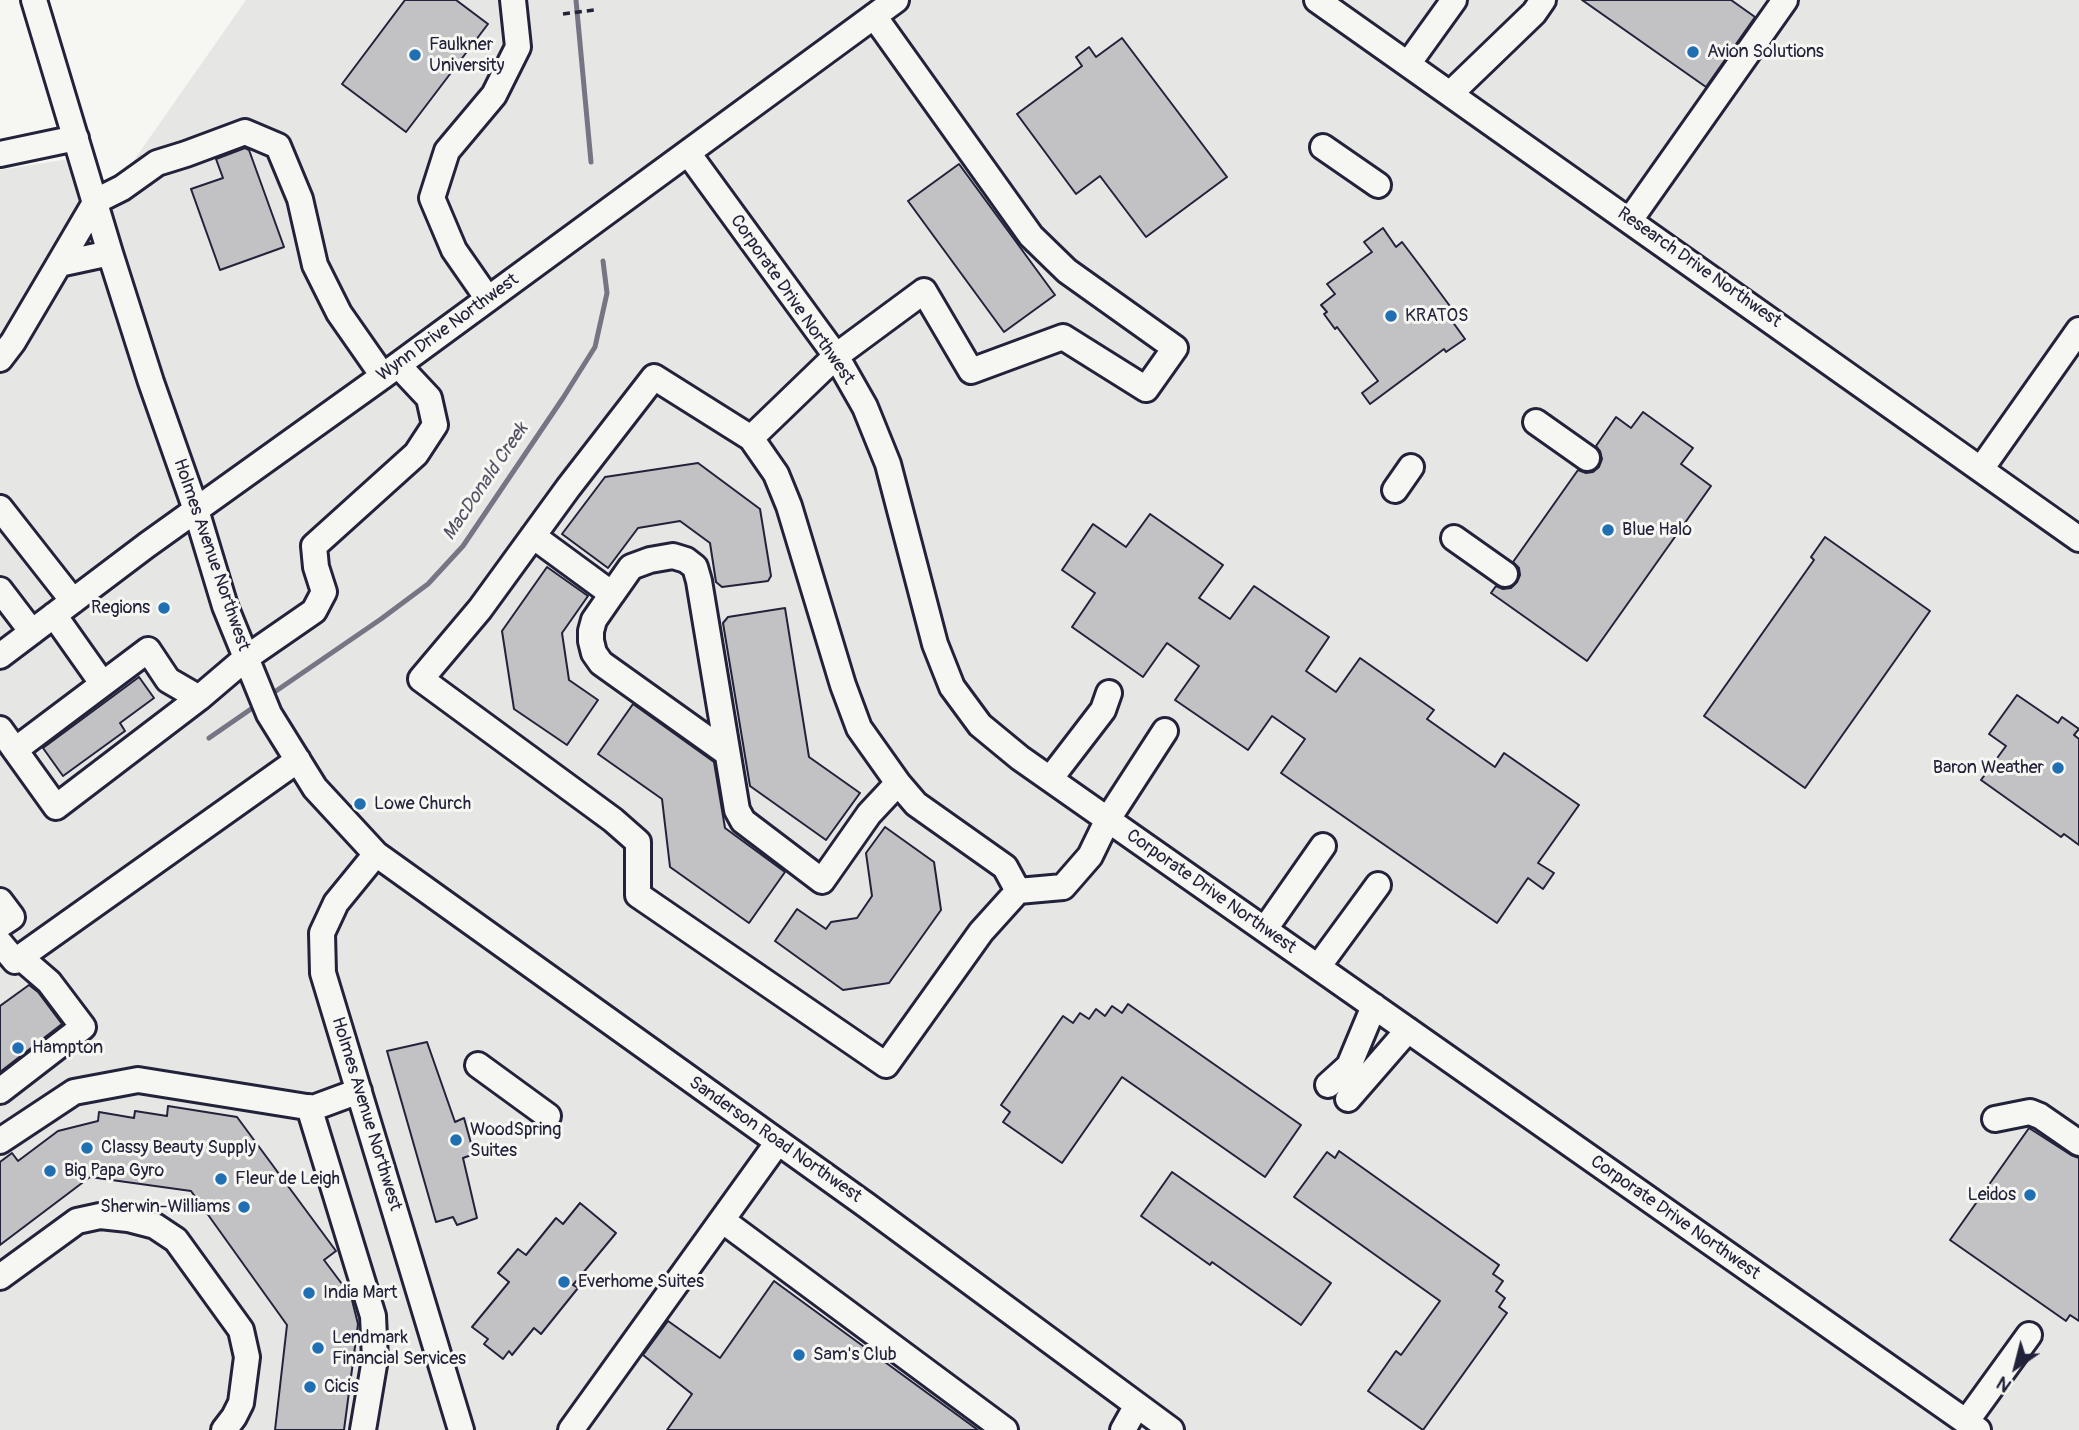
<!DOCTYPE html>
<style>
body{margin:0}
#map{position:relative;width:2079px;height:1430px;overflow:hidden;background:#f6f6f2;font-family:Pangolin,sans-serif}
canvas{display:block}
.north{position:absolute;left:1981px;top:1332px;width:70px;height:70px;-webkit-text-stroke:5px #f6f6f2;paint-order:stroke;rotate:215deg;font-size:19px;font-weight:700;line-height:28px;text-align:center;color:#22223b}
.north::after{content:'';display:block;margin:auto;width:24px;height:32px;background:#22223b;clip-path:polygon(50% 0,100% 100%,50% 72%,0 100%)}
</style>
<div id="map">
<canvas width="2079" height="1430"></canvas>
<div class="north">N</div>
</div>
<script>
const c = document.querySelector('canvas').getContext('2d');
c.lineJoin = 'round';
function fill(path, color) { c.fillStyle = color; c.fill(path, 'evenodd'); }
const shape = rows => new Path2D(rows.map(r => 'M' + r).join(''));
function trace(path, color, width, dash) { c.strokeStyle = color; c.lineWidth = width; c.lineCap = dash ? 'butt' : 'round'; c.setLineDash(dash || []); c.stroke(path); }
function label(font, color, halo, rows, align = 'center') {
  c.font = font + ' Pangolin,sans-serif'; c.lineWidth = 6; c.setLineDash([]); c.textBaseline = 'middle'; c.strokeStyle = halo; c.fillStyle = color; for (const [text, x, y, turn = 0] of rows) {
    c.save(); c.translate(x, y); c.rotate((+turn || 0) * Math.PI / 180); c.textAlign = isNaN(turn) ? turn : align; if (halo) c.strokeText(text, 0, 0); c.fillText(text, 0, 0); c.restore();
  }
}
const built = shape([
 [246,0,2079,0,2079,1430,0,1430,0,170,69,159,90,223]
]);
const stream = shape([
 [576,0,591,162],
 [276,691,381,619,428,584,463,546,563,398,595,347,607,293,603,261],
 [209,738,251,709]
]);
const building = shape([
 [405,0,456,0,488,24,406,132,342,84,405,0],
 [1582,0,1731,0,1755,17,1706,87,1582,0],
 [1122,38,1227,177,1146,237,1100,176,1076,194,1017,114,1082,66,1076,57,1089,47,1096,57,1122,38],
 [245,148,249,150,284,247,220,270,191,189,223,178,216,159,245,148],
 [959,164,1055,295,1004,332,908,201,959,164],
 [1383,228,1396,247,1402,242,1424,271,1458,317,1452,321,1465,339,1446,352,1444,349,1370,404,1362,393,1378,381,1337,327,1335,329,1324,314,1327,312,1321,305,1335,294,1327,284,1372,252,1364,242,1383,228],
 [1643,412,1693,448,1681,464,1711,486,1587,661,1491,593,1496,586,1503,589,1511,588,1517,582,1520,575,1519,568,1513,562,1578,470,1586,473,1593,472,1599,467,1602,459,1600,451,1596,446,1616,417,1631,428,1643,412],
 [698,463,760,509,771,576,768,581,722,587,716,582,710,543,680,521,638,528,608,568,562,534,605,477,698,463],
 [1150,514,1223,565,1199,598,1230,619,1254,586,1329,637,1306,671,1336,692,1360,658,1434,710,1427,719,1495,767,1504,753,1579,805,1538,863,1554,873,1543,889,1528,878,1497,923,1281,773,1305,739,1272,716,1248,750,1175,700,1199,666,1167,643,1143,677,1072,627,1095,593,1062,570,1093,524,1126,547,1150,514],
 [1825,537,1930,611,1805,788,1704,716,1814,560,1811,557,1825,537],
 [547,567,588,596,562,633,569,680,598,700,567,745,514,709,502,631,547,567],
 [785,608,809,757,860,793,826,840,750,786,723,623,728,617,785,608],
 [139,677,154,698,120,723,125,731,63,776,43,748,139,677],
 [2017,695,2058,723,2062,717,2079,729,2074,735,2079,739,2079,845,2064,834,2061,837,1981,780,2006,746,1989,734,2017,695],
 [633,704,714,762,725,828,785,872,749,923,670,867,662,799,598,754,633,704],
 [885,827,934,862,941,910,889,983,843,990,775,941,797,909,826,929,831,922,857,918,872,896,866,853,885,827],
 [29,985,38,992,62,1024,0,1072,0,1006,29,985],
 [1128,1004,1301,1125,1265,1177,1122,1077,1062,1163,1003,1122,1010,1112,1001,1105,1063,1016,1073,1023,1080,1013,1089,1019,1096,1009,1105,1016,1112,1006,1122,1013,1128,1004],
 [427,1042,455,1122,464,1118,474,1154,463,1158,477,1218,457,1225,453,1217,436,1222,387,1051,427,1042],
 [168,1106,237,1117,336,1251,324,1260,351,1296,358,1324,344,1430,275,1430,287,1325,191,1191,90,1177,0,1245,0,1162,12,1153,18,1161,58,1131,98,1121,99,1112,134,1118,135,1111,167,1116,168,1106],
 [2029,1128,2071,1155,2079,1158,2079,1321,2070,1315,2066,1321,1950,1240,2029,1128],
 [1339,1151,1499,1265,1493,1274,1503,1281,1496,1291,1505,1298,1499,1307,1507,1313,1423,1430,1368,1391,1396,1351,1401,1355,1440,1301,1294,1197,1327,1152,1335,1158,1339,1151],
 [1172,1172,1331,1283,1301,1325,1212,1262,1210,1265,1141,1216,1172,1172],
 [580,1203,616,1233,573,1285,578,1288,541,1334,534,1328,512,1355,509,1351,503,1359,484,1344,488,1339,472,1327,509,1282,498,1273,518,1249,526,1255,556,1218,563,1224,580,1203],
 [774,1281,978,1430,667,1430,692,1394,643,1355,668,1321,720,1358,774,1281]
]);
const path = shape([
 [563,14,594,10]
]);
const minor = shape([
 [34,0,110,253,151,382,196,510,225,606,269,714,315,788,376,854,866,1205,1171,1430],
 [1317,0,2079,539],
 [874,16,1031,236,1067,271,1175,348,1146,389,1063,337,971,371,924,291,836,356,751,438,654,377,568,488,480,609,421,679,613,820,638,842,638,895,886,1065,981,932,1018,891,1063,887,1090,856,1108,819,1165,731],
 [1408,64,1454,0],
 [1451,93,1534,13,1543,0],
 [1323,147,1378,185],
 [688,153,836,356,865,407,888,464,935,644,952,687,980,725,1020,758,1978,1430],
 [0,154,76,138],
 [1630,220,1785,0],
 [59,264,96,201,122,188,157,163,186,154,245,132,278,146,300,199,315,265,339,313,383,376],
 [488,299,454,250,432,198,447,151,494,95,518,47,513,0],
 [0,359,13,342,59,264,110,253],
 [1536,422,1587,458],
 [751,438,776,474,789,506,843,685,859,728,898,783,916,804,1005,867,1018,891],
 [1981,469,2079,330],
 [1395,490,1411,467],
 [0,508,73,601],
 [533,536,612,594,631,567,650,560,673,556,686,560,695,567,699,581,737,810,743,821,822,881,869,814,898,783],
 [1454,538,1505,574],
 [0,590,32,632],
 [612,594,594,620,591,631,591,641,594,653,601,663,727,753],
 [54,615,102,683],
 [0,656,147,545,383,376,896,0],
 [0,729,56,807,199,698,246,658,314,611,324,592,316,567,314,546,416,454,435,425,429,398,398,365],
 [15,750,148,650,168,680,199,698],
 [1050,779,1103,710,1109,693],
 [376,854,336,903,322,933,323,973,461,1430],
 [0,901,12,917,0,925],
 [1265,929,1323,846],
 [0,943,15,961,298,760],
 [1318,967,1378,885],
 [478,1065,548,1116],
 [1328,1085,1349,1066,1374,1006],
 [0,1091,83,1027,49,982,20,957],
 [1348,1099,1408,1030],
 [309,1107,373,1316,375,1359,363,1430],
 [1995,1119,2030,1112,2040,1116,2079,1143],
 [0,1141,74,1092,138,1080,313,1108,359,1091],
 [722,1220,1005,1430],
 [0,1277,77,1221,100,1216,128,1219,155,1226,176,1240,241,1330,247,1357,241,1403,234,1417,224,1430],
 [1966,1422,2029,1335],
 [571,1430,778,1142],
 [1123,1430,1137,1405]
]);
const markers = [
 [1693,52,7,"#1f6fb2"],
 [415,55,7,"#1f6fb2"],
 [1391,316,7,"#1f6fb2"],
 [1608,530,7,"#1f6fb2"],
 [164,608,7,"#1f6fb2"],
 [2058,768,7,"#1f6fb2"],
 [360,804,7,"#1f6fb2"],
 [18,1048,7,"#1f6fb2"],
 [456,1140,7,"#1f6fb2"],
 [87,1148,7,"#1f6fb2"],
 [50,1171,7,"#1f6fb2"],
 [221,1179,7,"#1f6fb2"],
 [2030,1195,7,"#1f6fb2"],
 [244,1207,7,"#1f6fb2"],
 [564,1282,7,"#1f6fb2"],
 [309,1293,7,"#1f6fb2"],
 [318,1348,7,"#1f6fb2"],
 [799,1355,7,"#1f6fb2"],
 [310,1387,7,"#1f6fb2"]
];
const poiNames = [
 ["Faulkner",429,45],
 ["University",429,66],
 ["Avion Solutions",1707,52],
 ["KRATOS",1405,316],
 ["Blue Halo",1622,530],
 ["Regions",150,608,"right"],
 ["Baron Weather",2044,768,"right"],
 ["Lowe Church",374,804],
 ["Hampton",32,1048],
 ["WoodSpring",470,1130],
 ["Suites",470,1151],
 ["Classy Beauty Supply",101,1148],
 ["Big Papa Gyro",64,1171],
 ["Fleur de Leigh",235,1179],
 ["Leidos",2016,1195,"right"],
 ["Sherwin-Williams",230,1207,"right"],
 ["Everhome Suites",578,1282],
 ["India Mart",323,1293],
 ["Lendmark",332,1338],
 ["Financial Services",332,1359],
 ["Sam's Club",813,1355],
 ["Cicis",324,1387]
];
const streetNames = [
 ["Research Drive Northwest",1699,268,35],
 ["Corporate Drive Northwest",792,300,55],
 ["Wynn Drive Northwest",448,328,-36],
 ["Holmes Avenue Northwest",211,555,71],
 ["Corporate Drive Northwest",1211,892,35],
 ["Holmes Avenue Northwest",366,1114,73],
 ["Sanderson Road Northwest",775,1140,35],
 ["Corporate Drive Northwest",1675,1218,35]
];
const waterNames = [
 ["MacDonald Creek",486,482,-56]
];
fill(built, '#e6e6e4');
trace(stream, '#757583', 5);
fill(building, '#c2c2c4');
trace(building, '#22223b', 2);
trace(minor, '#22223b', 30);
trace(path, '#22223b', 3.5, [7, 5]);
trace(minor, '#f6f6f2', 24);
for (const [x, y, r, color] of markers) { const dot = new Path2D(); dot.arc(x, y, r, 0, 2 * Math.PI); c.fillStyle = color; c.fill(dot); trace(dot, '#f6f6f2', 2.5); }
label('18px', '#22223b', '#f6f6f2', poiNames, 'left');
label('18px', '#22223b', '#f6f6f2', streetNames);
label('italic 19px', '#535365', '#f6f6f2', waterNames);
</script>
